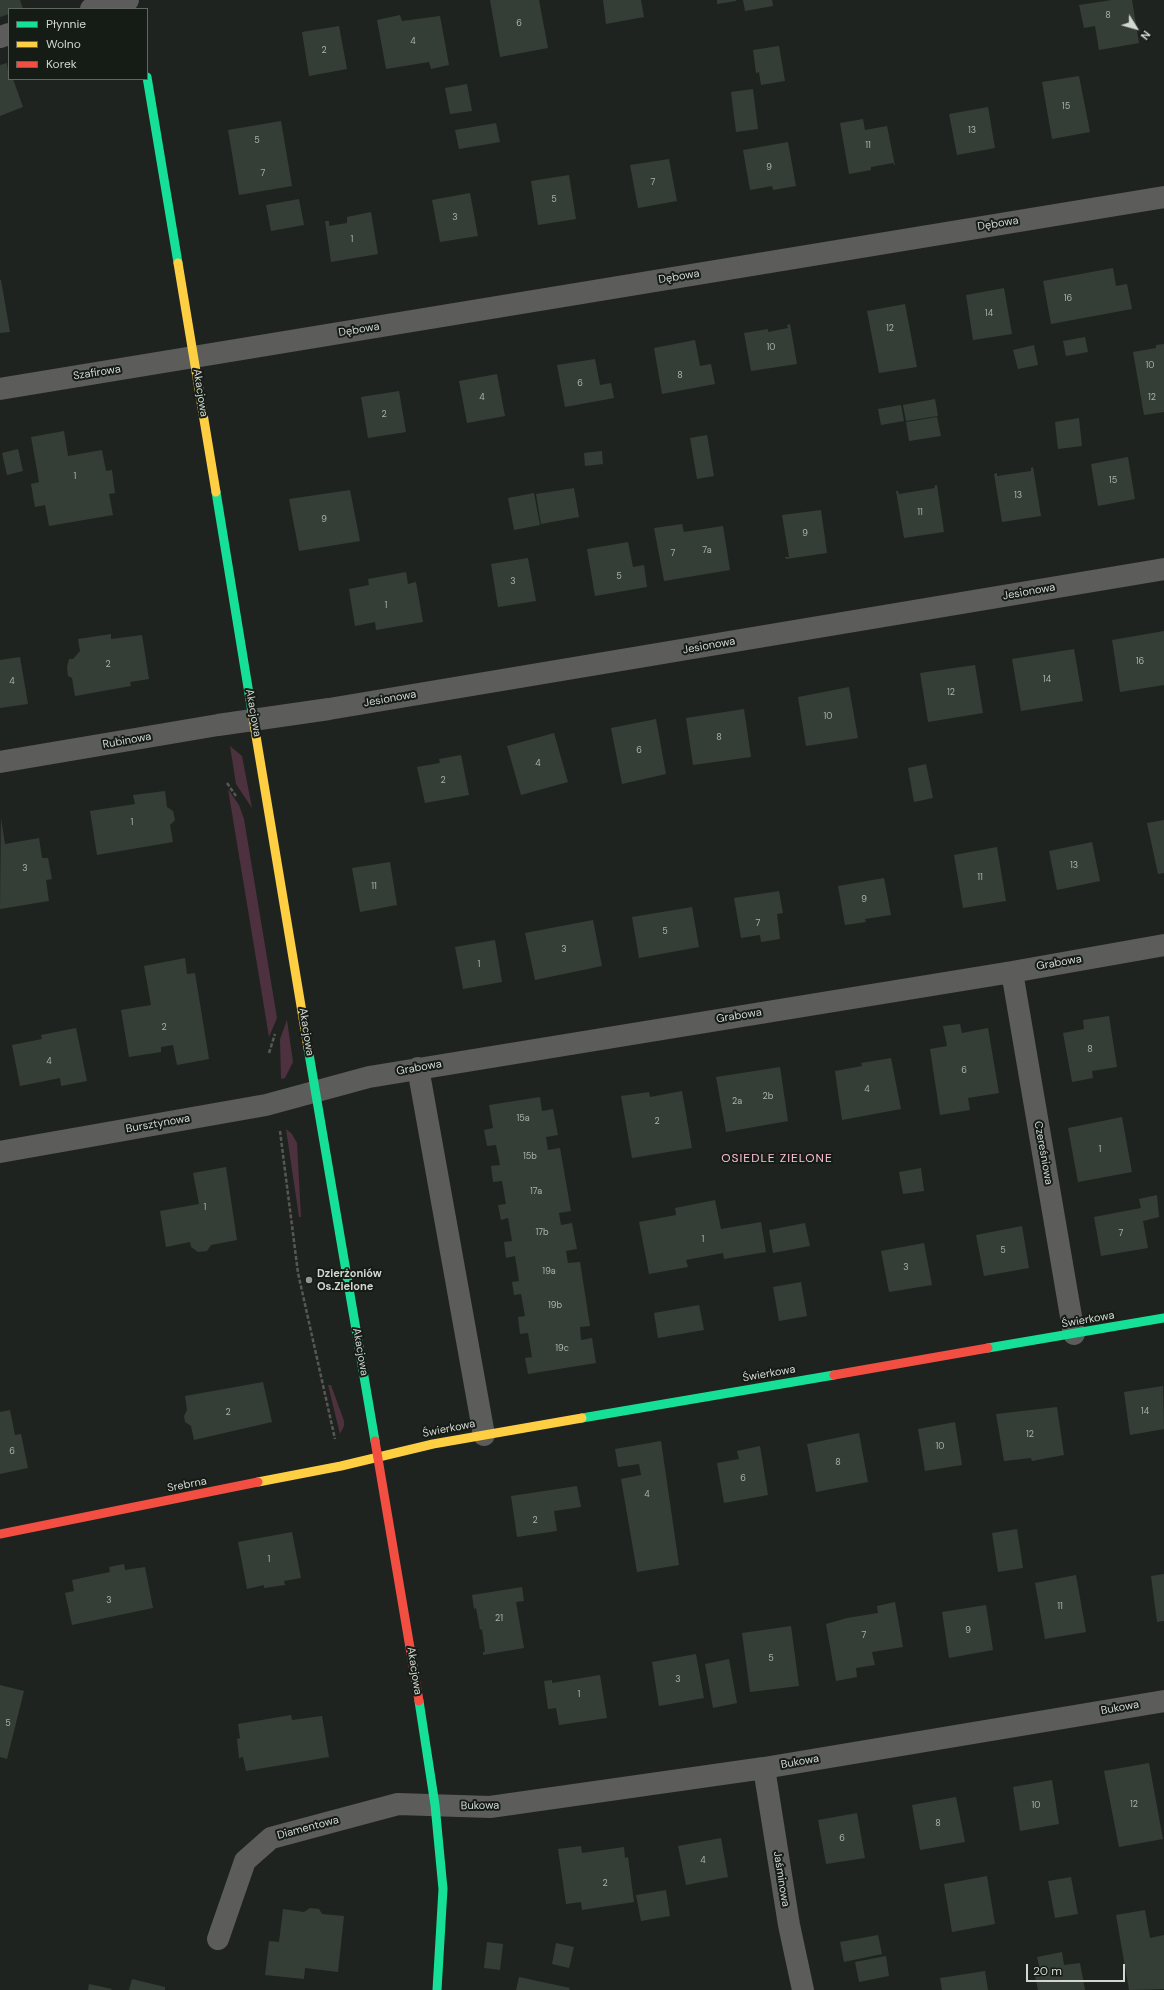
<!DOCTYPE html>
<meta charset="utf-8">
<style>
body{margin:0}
#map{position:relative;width:1164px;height:1990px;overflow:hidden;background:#1f231f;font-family:"DM Sans",sans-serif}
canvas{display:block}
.legend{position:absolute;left:8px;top:8px;width:140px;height:72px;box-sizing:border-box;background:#151b15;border:1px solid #616661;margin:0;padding:5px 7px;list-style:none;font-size:12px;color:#d2d7d3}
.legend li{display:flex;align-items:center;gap:8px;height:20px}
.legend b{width:20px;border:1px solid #616661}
.north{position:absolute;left:1116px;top:8px;width:40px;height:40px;-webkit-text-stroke:3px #151b15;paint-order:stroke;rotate:127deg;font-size:11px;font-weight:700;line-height:16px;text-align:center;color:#d2d7d3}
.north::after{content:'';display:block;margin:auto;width:14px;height:18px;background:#d2d7d3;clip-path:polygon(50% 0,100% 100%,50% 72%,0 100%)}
.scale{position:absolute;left:1026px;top:1964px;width:99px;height:18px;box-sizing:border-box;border:2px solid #d2d7d3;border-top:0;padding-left:5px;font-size:12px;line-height:14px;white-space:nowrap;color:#d2d7d3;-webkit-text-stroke:3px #151b15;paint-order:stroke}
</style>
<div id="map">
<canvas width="1164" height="1990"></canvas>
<ul class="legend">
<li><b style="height:5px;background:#16e098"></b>Płynnie</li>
<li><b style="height:5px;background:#ffcf43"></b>Wolno</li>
<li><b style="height:5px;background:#f24e42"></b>Korek</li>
</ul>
<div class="north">N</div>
<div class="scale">20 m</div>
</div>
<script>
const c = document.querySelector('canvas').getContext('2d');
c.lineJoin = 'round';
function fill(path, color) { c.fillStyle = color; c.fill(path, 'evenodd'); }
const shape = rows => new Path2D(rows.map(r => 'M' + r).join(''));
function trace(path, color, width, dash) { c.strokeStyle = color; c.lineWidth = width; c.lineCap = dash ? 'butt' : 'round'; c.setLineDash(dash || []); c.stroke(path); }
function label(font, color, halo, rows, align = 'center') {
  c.font = font + ' "DM Sans",sans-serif'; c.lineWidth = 4; c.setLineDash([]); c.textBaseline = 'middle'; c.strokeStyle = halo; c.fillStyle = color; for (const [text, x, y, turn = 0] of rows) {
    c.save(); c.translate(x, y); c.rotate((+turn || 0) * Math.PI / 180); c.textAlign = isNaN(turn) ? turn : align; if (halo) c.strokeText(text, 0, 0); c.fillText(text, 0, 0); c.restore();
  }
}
const green = shape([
 [230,746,242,756,252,808,236,784],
 [228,789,239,805,244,819,277,1018,269,1037],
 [287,1020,293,1062,285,1078,281,1079,280,1039],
 [286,1129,292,1134,297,1143,301,1217,299,1217],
 [328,1385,331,1385,344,1421,344,1426,340,1434]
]);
const building = shape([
 [0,0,20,0,23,9,9,9,9,14,0,17],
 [490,0,539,0,548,48,500,57],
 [603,0,641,0,644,17,606,24],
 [717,0,736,0,736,1,717,4],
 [743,0,772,0,773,6,745,11],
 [1112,0,1132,0,1139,43,1099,50,1095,26,1084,28,1079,5],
 [400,15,402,21,440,16,449,65,431,69,429,62,386,69,377,20],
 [339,26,347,69,309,76,302,32],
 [779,46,785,81,761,85,759,72,756,73,753,50],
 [7,63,9,79,13,79,23,107,0,116,0,65],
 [1079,76,1090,132,1052,139,1042,82],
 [467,84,472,111,450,114,445,88],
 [753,89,758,129,736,132,731,92],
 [988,107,995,148,957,155,949,114],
 [863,119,865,130,887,126,895,166,893,163,871,167,871,170,849,174,840,123],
 [281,121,292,186,239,195,228,130],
 [496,123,500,142,459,149,455,130],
 [788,142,796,186,773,190,772,186,750,190,743,150],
 [669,159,677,201,638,208,630,165],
 [569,175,576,219,538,225,531,181],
 [470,193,478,236,440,242,432,200],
 [299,199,304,225,271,231,266,205],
 [371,212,378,254,331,262,325,221,329,221,329,226,347,223,347,217],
 [1113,268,1116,286,1127,284,1132,309,1051,324,1043,281],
 [0,280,1,280,10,332,0,333],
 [1004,288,1012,334,973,340,966,295],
 [905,304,917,367,879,373,867,311],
 [790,324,797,364,751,371,744,333,768,329,768,332,788,328,787,325],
 [1085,337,1088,352,1066,356,1063,341],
 [695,340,700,366,711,364,715,384,662,394,654,348],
 [1164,344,1164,412,1144,415,1133,352,1156,348,1156,345],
 [1034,345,1038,365,1018,369,1013,350],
 [595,359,600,385,611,383,614,398,565,407,557,365],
 [497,374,505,416,467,423,459,381],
 [399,391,406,432,368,438,361,397],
 [935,399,938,416,906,421,903,405],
 [901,405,904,421,881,425,878,409],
 [937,417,941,436,909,441,906,422],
 [1079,418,1082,446,1058,449,1055,422],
 [64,431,68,456,102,450,106,471,112,470,115,493,109,494,113,515,49,526,45,505,35,507,31,484,39,482,31,437],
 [707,435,714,476,697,479,690,438],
 [18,449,23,471,7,475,2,453],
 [602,451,603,464,585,466,584,453],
 [1128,457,1135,499,1098,506,1091,464],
 [1033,467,1041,516,1002,522,994,474,997,473,997,476,1031,471,1031,468],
 [937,485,944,532,904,538,896,491,898,491,899,494,935,488,934,486],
 [574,488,579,517,541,524,536,494],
 [350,490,360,541,299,551,289,499],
 [534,493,540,525,514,530,508,498],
 [821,510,827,553,786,559,785,557,789,557,782,515],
 [682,524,684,532,723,526,730,570,664,581,654,528],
 [628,542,633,567,644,565,647,587,595,596,587,549],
 [528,558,536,601,498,607,491,564],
 [406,572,408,584,416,582,423,622,376,630,375,622,355,626,349,589,369,585,368,579],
 [1164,631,1164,685,1120,692,1112,640],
 [111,634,111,639,142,635,149,679,130,682,131,686,75,696,72,678,68,676,67,667,69,659,73,659,80,651,78,639],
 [1074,649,1083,701,1021,711,1012,659],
 [20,657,28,704,0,708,0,660],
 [975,665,983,713,928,722,920,673],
 [849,687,858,738,806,746,798,697],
 [744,709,751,757,693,765,686,718],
 [656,719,666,774,622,784,611,728],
 [554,733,568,782,521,795,507,746],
 [461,755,469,795,425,803,417,767,440,763,439,759],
 [926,764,933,798,914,802,908,768],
 [165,791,167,807,173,811,175,820,170,825,173,842,97,855,90,811,135,804,133,795],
 [1,818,5,844,39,838,42,858,48,858,52,879,46,880,49,901,0,909],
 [1164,820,1164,873,1158,874,1147,823],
 [1092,842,1100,881,1057,890,1049,851],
 [997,847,1006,901,963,908,954,855],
 [390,862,397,905,360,912,352,868],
 [884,878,891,915,865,919,866,922,845,925,838,886],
 [779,891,783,913,777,914,780,939,761,942,760,935,741,938,734,898],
 [692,907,699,947,639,958,632,917],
 [593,920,602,966,535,980,525,933],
 [495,940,502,982,463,989,455,947],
 [185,958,187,974,195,973,209,1059,177,1065,173,1045,161,1047,161,1052,129,1057,121,1010,151,1005,144,966],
 [1109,1016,1117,1067,1092,1071,1093,1078,1072,1082,1063,1033,1084,1029,1083,1020],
 [960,1024,962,1033,988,1028,999,1093,968,1098,970,1110,940,1115,930,1049,947,1046,943,1026],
 [76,1028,87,1081,61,1086,60,1078,20,1086,12,1045,42,1039,41,1035],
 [891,1058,901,1109,842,1120,835,1071,862,1066,861,1063],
 [780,1067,788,1121,726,1132,716,1077],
 [682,1091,692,1148,632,1158,621,1096,649,1092,650,1097],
 [540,1097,542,1111,553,1109,558,1135,546,1137,548,1150,560,1148,571,1211,559,1213,561,1225,572,1223,577,1249,566,1251,568,1263,580,1262,590,1326,580,1327,581,1340,592,1338,596,1363,528,1374,525,1358,532,1357,528,1333,520,1334,518,1317,525,1316,521,1294,514,1295,512,1282,519,1281,515,1256,506,1258,504,1242,512,1241,508,1218,501,1220,498,1205,506,1204,502,1181,493,1182,491,1166,500,1165,496,1145,487,1146,484,1130,493,1128,489,1105],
 [1122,1117,1132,1172,1078,1182,1068,1128],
 [226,1167,237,1240,211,1245,207,1251,198,1252,191,1247,190,1242,166,1247,160,1211,199,1204,193,1173],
 [921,1168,924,1191,903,1194,899,1172],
 [1157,1195,1159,1217,1143,1221,1148,1248,1101,1256,1094,1217,1141,1208,1139,1199],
 [715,1200,721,1229,761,1222,766,1252,724,1259,723,1253,686,1260,688,1267,649,1274,639,1222,676,1215,675,1208],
 [805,1223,810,1246,773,1253,769,1230],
 [1022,1226,1029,1268,984,1276,976,1235],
 [924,1243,932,1285,889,1292,881,1251],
 [801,1282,807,1316,779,1321,773,1287],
 [699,1305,704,1330,658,1338,654,1313],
 [263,1382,272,1422,194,1440,191,1426,185,1422,184,1416,187,1410,185,1396],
 [1163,1386,1164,1429,1130,1435,1124,1392],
 [1057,1407,1064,1455,1032,1461,1031,1458,1004,1461,996,1414],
 [10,1410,15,1435,21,1434,28,1468,0,1474,0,1412],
 [955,1422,962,1465,925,1471,918,1429],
 [859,1433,868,1482,816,1492,807,1444],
 [661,1441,679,1565,637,1572,621,1479,641,1475,639,1464,618,1467,615,1449],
 [760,1446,768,1495,724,1503,717,1463,739,1459,737,1451],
 [577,1486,581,1507,554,1511,557,1531,517,1537,511,1496],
 [1017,1529,1023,1568,998,1572,992,1533],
 [292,1532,301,1578,284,1581,285,1585,264,1588,264,1585,247,1589,238,1542],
 [124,1564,125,1570,145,1567,153,1608,72,1625,65,1593,74,1591,72,1580,110,1572,109,1567],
 [1164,1574,1164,1621,1157,1622,1151,1576],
 [1076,1575,1086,1632,1045,1639,1035,1583],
 [522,1587,524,1601,516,1602,524,1648,483,1655,483,1652,485,1652,482,1629,480,1630,476,1608,474,1609,472,1595],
 [895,1602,903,1647,872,1652,875,1665,856,1668,857,1677,836,1681,826,1624,847,1618,878,1613,877,1606],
 [986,1605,993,1650,949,1658,942,1612],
 [791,1626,799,1686,750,1692,742,1633],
 [696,1654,704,1698,659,1706,652,1662],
 [729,1659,737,1703,713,1708,705,1664],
 [600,1675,607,1718,559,1725,556,1708,548,1709,544,1681,552,1680,552,1683],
 [0,1685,24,1691,7,1759,0,1757],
 [291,1715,292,1720,322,1716,329,1757,246,1771,243,1757,239,1758,237,1739,240,1738,238,1724],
 [1149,1763,1163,1839,1119,1847,1104,1771],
 [1052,1780,1059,1824,1020,1831,1013,1787],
 [956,1797,965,1842,920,1850,912,1805],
 [857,1813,865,1858,826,1864,818,1820],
 [721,1838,728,1877,686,1885,678,1846],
 [581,1846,582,1853,624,1847,625,1858,628,1857,634,1902,582,1910,581,1902,566,1904,558,1849],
 [987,1876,995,1924,952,1932,944,1884],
 [1071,1877,1078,1914,1055,1918,1048,1881],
 [666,1890,670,1916,641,1921,636,1895],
 [310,1908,319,1909,322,1914,344,1916,338,1972,305,1968,304,1979,265,1975,269,1941,279,1942,283,1909,304,1912],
 [1145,1910,1150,1938,1164,1935,1164,1989,1129,1990,1116,1915],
 [878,1935,882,1954,844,1962,840,1942],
 [487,1942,503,1944,500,1970,484,1968],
 [556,1943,574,1947,569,1968,552,1964],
 [1062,1952,1064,1965,1080,1963,1085,1990,1038,1990,1034,1971,1040,1970,1037,1957],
 [886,1956,889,1976,859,1982,855,1962],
 [985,1971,988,1990,942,1990,940,1978],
 [519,1977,570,1988,569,1990,516,1990],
 [132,1979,165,1987,165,1990,129,1990],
 [89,1984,112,1989,111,1990,88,1990]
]);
const path = shape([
 [227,783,236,796],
 [269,1053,275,1034],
 [280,1131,298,1273,335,1439]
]);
const street = shape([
 [91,9,128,0],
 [0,37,9,34],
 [0,389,1164,197],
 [0,762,218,725,329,709,1164,569],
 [1012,972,1074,1334],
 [418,1068,484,1435],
 [0,1152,266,1105,369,1077,1012,972,1164,945],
 [764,1768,789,1925,803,1990],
 [218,1939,245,1861,271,1838,398,1804,490,1807,764,1768,1164,1701]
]);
const fast = shape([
 [147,77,178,263],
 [216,492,252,712],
 [308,1048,375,1441],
 [988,1348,1164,1318],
 [582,1418,834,1375],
 [419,1701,435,1805,443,1889,437,1990]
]);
const slow = shape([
 [178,263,216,492],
 [252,712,308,1048],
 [258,1482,341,1466,433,1444,582,1418]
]);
const jam = shape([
 [834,1375,988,1348],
 [375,1441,419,1701],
 [0,1534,258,1482]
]);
const markers = [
 [309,1280,4,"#939894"]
];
const numberNames = [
 ["8",1108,16],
 ["6",519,24],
 ["4",413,42],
 ["2",324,51],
 ["15",1066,107],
 ["13",972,131],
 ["5",257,141],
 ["11",868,146],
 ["9",769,168],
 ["7",263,174],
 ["7",653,183],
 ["5",554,200],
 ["3",455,218],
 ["1",352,240],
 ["16",1068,299],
 ["14",989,314],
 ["12",890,329],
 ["10",771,348],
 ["10",1150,366],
 ["8",680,376],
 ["6",580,384],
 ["4",482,398],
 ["12",1152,398],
 ["2",384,415],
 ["1",75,477],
 ["15",1113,481],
 ["13",1018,496],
 ["11",920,513],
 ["9",324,520],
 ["9",805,534],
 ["7a",707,551],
 ["7",673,554],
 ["5",619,577],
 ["3",513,582],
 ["1",386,606],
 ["16",1140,662],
 ["2",108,665],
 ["14",1047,680],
 ["4",12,682],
 ["12",951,693],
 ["10",828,717],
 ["8",719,738],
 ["6",639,751],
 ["4",538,764],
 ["2",443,781],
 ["1",132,823],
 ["13",1074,866],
 ["3",25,869],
 ["11",980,878],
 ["11",374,887],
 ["9",864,900],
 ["7",758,924],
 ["5",665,932],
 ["3",564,950],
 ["1",479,965],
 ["2",164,1028],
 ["8",1090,1050],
 ["4",49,1062],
 ["6",964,1071],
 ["4",867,1090],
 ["2b",768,1097],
 ["2a",737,1102],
 ["15a",523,1119],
 ["2",657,1122],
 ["1",1100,1150],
 ["15b",530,1157],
 ["17a",536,1192],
 ["1",205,1208],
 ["17b",542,1233],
 ["7",1121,1234],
 ["1",703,1240],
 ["5",1003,1251],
 ["3",906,1268],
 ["19a",549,1272],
 ["19b",555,1306],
 ["19c",562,1349],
 ["14",1145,1412],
 ["2",228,1413],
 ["12",1030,1435],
 ["10",940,1447],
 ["6",12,1452],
 ["8",838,1463],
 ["6",743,1479],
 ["4",647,1495],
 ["2",535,1521],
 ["1",269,1560],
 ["3",109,1601],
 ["11",1060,1607],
 ["21",499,1619],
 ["9",968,1631],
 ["7",864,1636],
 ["5",771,1659],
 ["3",678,1680],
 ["1",579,1695],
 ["5",8,1724],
 ["12",1134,1805],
 ["10",1036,1806],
 ["8",938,1824],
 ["6",842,1839],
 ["4",703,1861],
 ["2",605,1884]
];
const streetNames = [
 ["Dębowa",998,224,-9],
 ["Dębowa",679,277,-9],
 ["Dębowa",359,330,-9],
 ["Szafirowa",97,373,-9],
 ["Akacjowa",200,393,81],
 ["Jesionowa",1029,592,-10],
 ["Jesionowa",709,646,-10],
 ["Jesionowa",390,699,-10],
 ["Akacjowa",253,713,80],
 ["Rubinowa",127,741,-10],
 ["Grabowa",1059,963,-10],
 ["Grabowa",739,1016,-9],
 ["Akacjowa",306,1032,81],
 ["Grabowa",419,1068,-10],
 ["Bursztynowa",158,1124,-10],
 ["Czereśniowa",1043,1153,80],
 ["Świerkowa",1088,1320,-10],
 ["Akacjowa",360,1352,80],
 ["Świerkowa",769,1374,-10],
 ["Świerkowa",449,1429,-11],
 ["Srebrna",187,1485,-11],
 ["Akacjowa",414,1671,81],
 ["Bukowa",1120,1708,-10],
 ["Bukowa",800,1762,-10],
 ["Bukowa",480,1806,-1],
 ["Diamentowa",308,1828,-15],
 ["Jaśminowa",781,1879,81]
];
const poiNames = [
 ["Dzierżoniów",317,1274],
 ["Os.Zielone",317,1287]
];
const neighbourhoodNames = [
 ["OSIEDLE ZIELONE",777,1159]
];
fill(green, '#4e313e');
fill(building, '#343e36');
trace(path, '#575756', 2.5, [4, 2]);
trace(street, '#5c5c5b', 22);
trace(fast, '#16e098', 9);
trace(slow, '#ffcf43', 9);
trace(jam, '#f24e42', 9);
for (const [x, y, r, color] of markers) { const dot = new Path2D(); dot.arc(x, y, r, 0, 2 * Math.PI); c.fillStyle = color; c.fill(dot); trace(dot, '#151b15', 1.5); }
label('9px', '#aab1ac', null, numberNames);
label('11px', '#d2d7d3', '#151b15', streetNames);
label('bold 11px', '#d2d7d3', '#151b15', poiNames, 'left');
c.letterSpacing = '1px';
label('12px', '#fec0dc', '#151b15', neighbourhoodNames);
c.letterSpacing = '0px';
</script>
